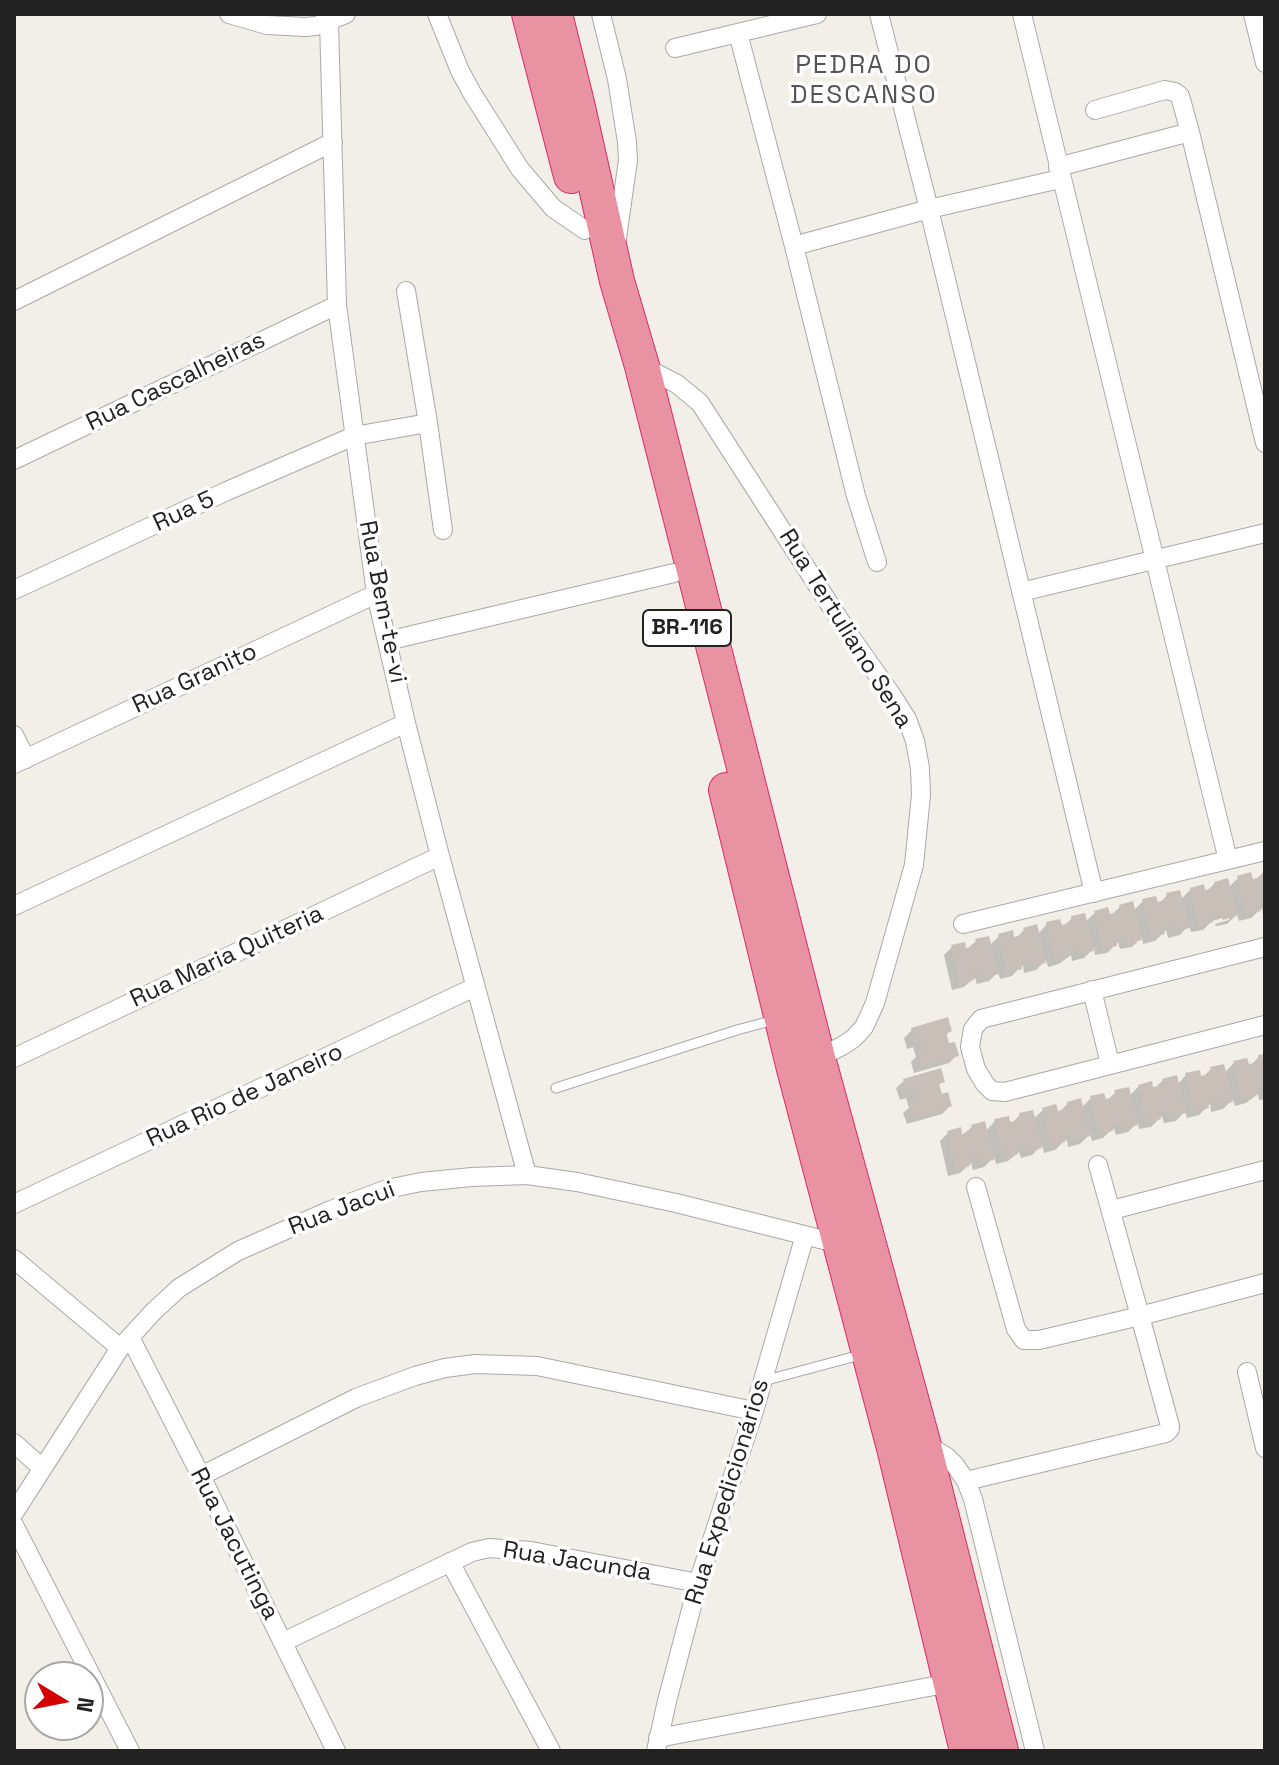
<!DOCTYPE html>
<meta charset="utf-8">
<style>
body{margin:0}
#map{position:relative;width:1279px;height:1765px;overflow:hidden;background:#f2efe9;font-family:"Space Grotesk",sans-serif}
canvas{display:block}
.frame{position:absolute;inset:0;border:16px solid #222;pointer-events:none}
.north{position:absolute;left:24px;top:1661px;width:80px;height:80px;box-sizing:border-box;background:#fff;border:2px solid #a7a7a7;border-radius:50%;rotate:100deg;font-size:22px;font-weight:700;line-height:32px;text-align:center;color:#222}
.north::after{content:'';display:block;margin:auto;width:28px;height:36px;background:#d40000;clip-path:polygon(50% 0,100% 100%,50% 72%,0 100%)}
</style>
<div id="map">
<canvas width="1279" height="1765"></canvas>
<div class="frame"></div>
<div class="north">N</div>
</div>
<script>
const c = document.querySelector('canvas').getContext('2d');
c.lineJoin = 'round';
function fill(path, color) { c.fillStyle = color; c.fill(path, 'evenodd'); }
const shape = rows => new Path2D(rows.map(r => 'M' + r).join(''));
function trace(path, color, width, dash) { c.strokeStyle = color; c.lineWidth = width; c.lineCap = dash ? 'butt' : 'round'; c.setLineDash(dash || []); c.stroke(path); }
function label(font, color, halo, rows, align = 'center') {
  c.font = font + ' "Space Grotesk",sans-serif'; c.lineWidth = 7; c.setLineDash([]); c.textBaseline = 'middle'; c.strokeStyle = halo; c.fillStyle = color; for (const [text, x, y, turn = 0] of rows) {
    c.save(); c.translate(x, y); c.rotate((+turn || 0) * Math.PI / 180); c.textAlign = isNaN(turn) ? turn : align; if (halo) c.strokeText(text, 0, 0); c.fillText(text, 0, 0); c.restore();
  }
}
const shadow = shape([
 [1265,871,1265,914,1263,915,1262,908,1251,918,1239,921,1237,914,1227,924,1216,926,1215,924,1229,920,1229,916,1212,921,1203,930,1191,932,1189,925,1180,935,1168,938,1166,930,1155,941,1143,944,1142,937,1132,947,1120,949,1118,942,1107,953,1095,955,1094,948,1084,958,1072,961,1071,955,1059,964,1048,967,1046,960,1036,970,1024,973,1023,966,1020,967,1012,976,1000,979,998,972,989,981,977,984,975,978,973,979,964,987,952,990,944,955,952,947,965,951,976,941,990,945,999,936,1013,941,1024,930,1038,934,1047,924,1061,929,1072,918,1085,922,1095,913,1111,915,1120,907,1133,911,1143,901,1159,904,1167,895,1181,899,1191,889,1206,892,1215,883,1228,888,1238,878,1254,881],
 [912,1030,950,1031,945,1036,947,1046,957,1055,949,1063,914,1073,911,1062,916,1057,913,1047,907,1049,904,1038],
 [1265,1056,1265,1099,1259,1100,1258,1094,1246,1103,1235,1106,1233,1099,1223,1109,1211,1112,1210,1104,1199,1115,1187,1118,1185,1111,1176,1121,1164,1123,1162,1116,1151,1127,1139,1129,1138,1122,1128,1132,1116,1135,1114,1129,1112,1129,1103,1138,1092,1141,1090,1134,1080,1144,1068,1147,1067,1140,1064,1141,1055,1150,1044,1153,1042,1145,1032,1155,1021,1158,1019,1152,1008,1161,996,1164,994,1157,984,1167,973,1170,971,1163,960,1173,948,1176,940,1141,948,1133,961,1136,972,1127,986,1131,995,1121,1011,1124,1020,1115,1033,1119,1043,1110,1057,1115,1068,1103,1081,1108,1091,1098,1104,1103,1116,1092,1129,1096,1139,1086,1154,1089,1163,1080,1177,1085,1186,1075,1202,1078,1211,1069,1224,1073,1234,1063,1250,1066,1259,1057],
 [904,1081,943,1081,937,1087,940,1097,950,1106,942,1114,907,1124,903,1113,909,1108,906,1098,900,1100,896,1088]
]);
const building = shape([
 [1251,872,1253,879,1265,876,1265,903,1259,904,1261,911,1246,914,1237,876],
 [1228,878,1237,916,1223,920,1222,914,1211,916,1213,922,1199,926,1190,888,1204,884,1205,890,1216,888,1214,882],
 [1180,890,1190,928,1175,931,1174,925,1164,928,1165,934,1151,937,1142,899,1156,896,1158,902,1168,899,1166,893],
 [1133,901,1142,940,1128,943,1126,937,1116,939,1117,946,1103,949,1094,911,1108,907,1110,914,1120,911,1119,905],
 [1085,913,1094,951,1080,954,1078,948,1068,951,1069,957,1055,960,1046,922,1060,919,1062,925,1072,923,1071,916],
 [1037,924,1046,963,1032,966,1031,960,1020,962,1022,969,1007,972,998,934,1013,930,1014,937,1025,934,1023,928],
 [989,936,999,974,984,978,983,971,972,974,974,980,960,984,951,945,965,942,966,948,977,946,975,939],
 [948,1017,952,1031,946,1033,949,1043,955,1042,959,1056,922,1067,917,1053,924,1051,921,1040,915,1042,911,1028],
 [1265,1054,1265,1087,1255,1090,1256,1096,1242,1100,1233,1061,1247,1058,1249,1064,1259,1062,1258,1055],
 [1224,1064,1233,1102,1219,1105,1218,1099,1207,1102,1209,1108,1195,1111,1185,1073,1200,1070,1201,1076,1212,1073,1210,1067],
 [941,1068,945,1082,939,1084,942,1094,948,1092,952,1106,914,1118,910,1103,917,1102,914,1091,907,1093,903,1079],
 [1177,1075,1186,1113,1171,1117,1170,1110,1159,1113,1161,1119,1147,1123,1138,1085,1152,1081,1153,1087,1164,1085,1162,1079],
 [1129,1087,1138,1125,1123,1128,1122,1122,1112,1125,1113,1131,1099,1134,1090,1096,1104,1093,1106,1099,1116,1097,1114,1090],
 [1081,1098,1090,1136,1076,1140,1074,1134,1064,1136,1065,1142,1051,1146,1042,1108,1056,1104,1058,1111,1068,1108,1067,1102],
 [1033,1110,1042,1148,1028,1152,1026,1145,1016,1148,1018,1154,1004,1158,994,1119,1009,1116,1010,1122,1020,1120,1019,1113],
 [985,1121,994,1160,980,1163,979,1157,968,1159,970,1166,956,1169,947,1131,961,1127,962,1134,973,1131,971,1125]
]);
const lane = shape([
 [556,1088,737,1030,774,1020],
 [763,1381,864,1354]
]);
const street = shape([
 [229,14,267,25,305,27,316,26,346,14],
 [326,14,329,22,337,305,376,594,406,723,440,856,527,1175],
 [437,14,460,71,472,93,520,169,553,208,585,230],
 [601,14,617,79,627,142,628,160,617,238],
 [879,14,929,209,1094,893],
 [1022,14,1228,860],
 [1253,14,1265,63],
 [738,33,794,246,856,496,877,562],
 [675,48,817,14],
 [1190,132,1265,443],
 [1058,167,1190,132,1180,96,1175,92,1165,90,1095,110],
 [794,246,929,209,1060,179],
 [406,291,428,423,443,530],
 [14,301,333,142],
 [642,366,677,384,700,403,850,636,891,694,907,719,915,741,920,768,921,795,914,865,875,1003,864,1027,854,1038,842,1046,818,1058],
 [14,460,337,305],
 [14,590,227,491,354,436,428,423],
 [1021,592,1265,533],
 [387,641,674,573],
 [14,735,26,759],
 [14,764,376,594],
 [14,906,406,723],
 [963,924,1265,851],
 [1265,947,981,1019,973,1029,970,1047,976,1069,985,1084,992,1091,1005,1092,1265,1025],
 [1092,990,1110,1064],
 [14,1058,440,856],
 [976,1187,1016,1329,1024,1340,1039,1340,1140,1316,1098,1165],
 [14,1204,475,987],
 [1112,1210,1265,1170],
 [14,1259,120,1348],
 [130,1337,201,1476,336,1751],
 [1247,1372,1265,1448],
 [14,1443,42,1468],
 [924,1443,947,1457,955,1465,966,1481,973,1499,1035,1751],
 [201,1476,356,1398,415,1376,445,1368,475,1364,537,1366,754,1411],
 [966,1481,1166,1433,1170,1429,1170,1426,1140,1316,1265,1283],
 [14,1513,120,1348,154,1311,179,1288,238,1251,331,1210,387,1189,421,1182,472,1177,527,1175,577,1182,676,1203,840,1244],
 [14,1525,130,1751],
 [450,1562,551,1751],
 [283,1642,472,1552,489,1548,531,1551,698,1583],
 [658,1738,950,1683],
 [656,1751,667,1701,698,1583,754,1411,805,1235]
]);
const highway = shape([
 [529,14,571,176],
 [555,14,577,103,617,281,642,366,818,1058,923,1442,1001,1751],
 [726,790,794,1069,894,1448,967,1751]
]);
const shields = [
 [687,628,88]
];
const shieldNames = [
 ["BR-116",687,628]
];
const streetNames = [
 ["Rua Cascalheiras",176,382,-26],
 ["Rua 5",184,512,-25],
 ["Rua Bem-te-vi",382,602,79],
 ["Rua Tertuliano Sena",845,629,58],
 ["Rua Granito",195,679,-25],
 ["Rua Maria Quiteria",227,957,-25],
 ["Rua Rio de Janeiro",245,1096,-25],
 ["Rua Jacui",342,1209,-21],
 ["Rua Expedicionários",728,1492,-73],
 ["Rua Jacutinga",234,1544,63],
 ["Rua Jacunda",577,1562,9]
];
const neighbourhoodNames = [
 ["PEDRA DO",864,66],
 ["DESCANSO",864,96]
];
fill(shadow, '#0003');
fill(building, '#c7bfb8');
trace(lane, '#a9a9a9', 11);
trace(street, '#a9a9a9', 20);
trace(highway, '#dc2a67', 36);
trace(lane, '#fff', 9);
trace(street, '#fff', 18);
trace(highway, '#e892a2', 34);
for (const [x, y, w] of shields) { const box = new Path2D(); box.roundRect(x - w / 2, y - 18, w, 36, 6); c.fillStyle = '#fff'; c.fill(box); trace(box, '#222', 2); }
label('bold 22px', '#222', null, shieldNames);
label('24px', '#222', '#fff', streetNames);
c.letterSpacing = '2px';
label('26px', '#555', '#fff', neighbourhoodNames);
c.letterSpacing = '0px';
</script>
